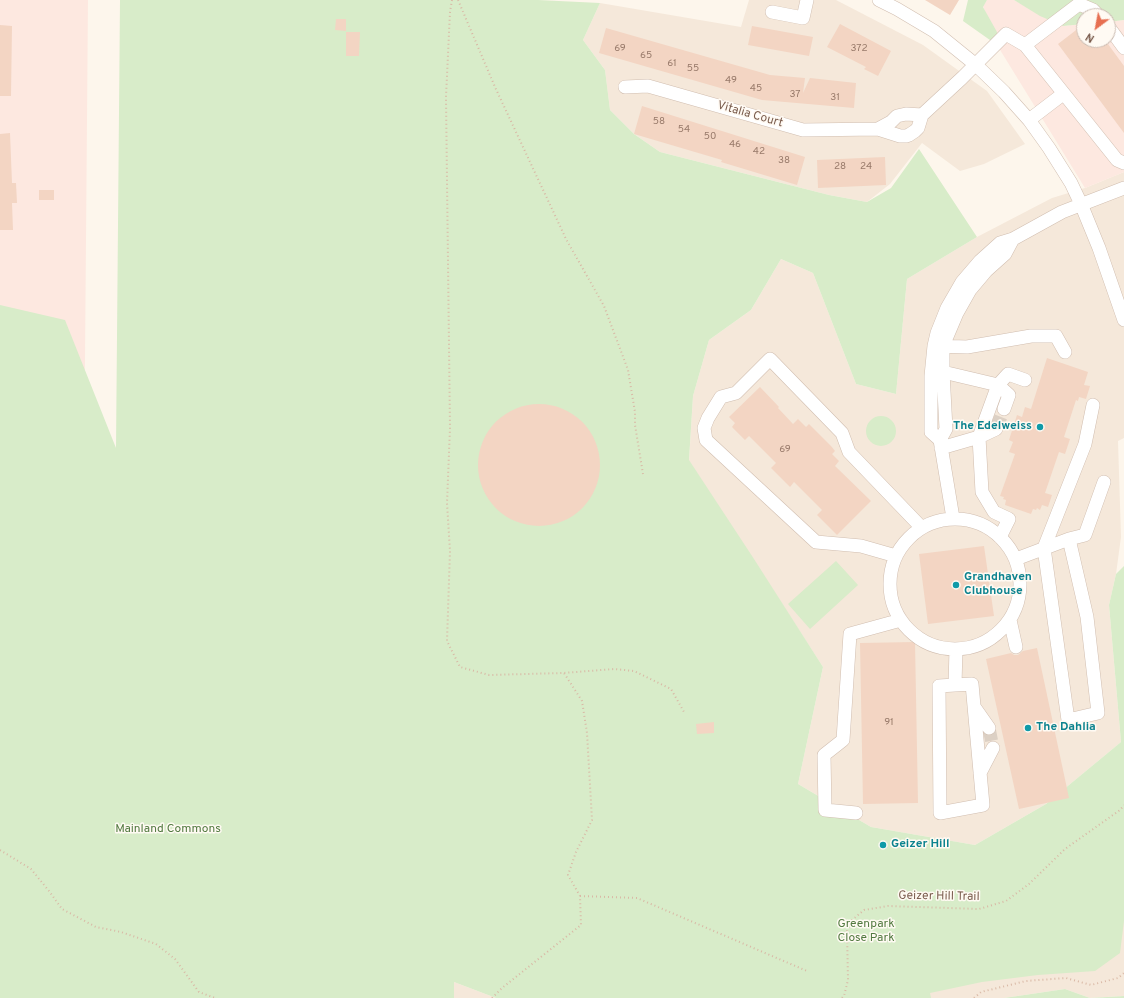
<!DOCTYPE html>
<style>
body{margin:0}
#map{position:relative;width:1124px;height:998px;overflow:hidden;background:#fdf6ec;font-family:Overpass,sans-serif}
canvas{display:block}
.north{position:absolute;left:1076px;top:8px;width:40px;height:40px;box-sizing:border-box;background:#fffaf3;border:1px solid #cabbb1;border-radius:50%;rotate:212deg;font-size:11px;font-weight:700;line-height:16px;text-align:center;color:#7a5c4d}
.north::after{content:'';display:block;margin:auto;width:14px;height:18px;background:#e76f51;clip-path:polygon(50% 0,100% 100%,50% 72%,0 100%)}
</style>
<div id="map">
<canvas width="1124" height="998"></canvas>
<div class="north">N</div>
</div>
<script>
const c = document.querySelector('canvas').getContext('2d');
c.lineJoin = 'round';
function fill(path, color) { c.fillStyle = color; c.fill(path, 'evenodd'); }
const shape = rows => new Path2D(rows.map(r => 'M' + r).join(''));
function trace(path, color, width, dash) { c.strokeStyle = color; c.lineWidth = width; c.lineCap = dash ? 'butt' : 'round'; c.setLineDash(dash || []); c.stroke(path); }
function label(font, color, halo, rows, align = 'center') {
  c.font = font + ' Overpass,sans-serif'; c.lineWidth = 3; c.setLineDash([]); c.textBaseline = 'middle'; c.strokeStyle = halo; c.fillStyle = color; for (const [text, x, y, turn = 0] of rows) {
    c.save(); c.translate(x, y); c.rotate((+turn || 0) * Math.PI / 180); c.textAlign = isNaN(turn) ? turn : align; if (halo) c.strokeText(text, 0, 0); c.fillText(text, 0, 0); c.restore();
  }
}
const residential = shape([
 [749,0,836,0,923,45,987,91,1025,144,984,164,960,171,922,143,890,184,867,202,829,195,660,152,634,134,610,110,605,70,583,40,600,3,741,27],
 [1124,172,1124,438,1118,441,1121,537,1116,574,1109,605,1121,742,1046,804,975,845,871,827,798,784,823,667,689,461,693,396,709,340,751,310,781,259,813,273,856,384,896,394,907,279,977,237,1052,198,1085,188],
 [1124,850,1124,996,1090,998,1065,989,1004,998,896,998],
 [454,982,496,998,454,998]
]);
const commercial = shape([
 [0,0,88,0,84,479,0,481],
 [987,0,1014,0,1063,26,1084,24,1084,40,1108,40,1108,22,1124,20,1124,172,1085,188,997,45,983,6]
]);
const green = shape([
 [120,0,538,0,600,3,583,40,605,70,610,110,634,134,660,152,829,195,867,202,891,188,919,149,977,237,907,279,896,394,856,384,813,273,781,259,751,310,709,340,693,396,689,460,754,559,823,667,798,784,871,827,975,845,1046,804,1121,742,1109,605,1116,574,1124,566,1124,921,1120,953,1095,971,1038,975,982,982,930,993,931,998,496,998,454,982,454,998,0,998,0,305,65,320,116,448],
 [968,0,987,0,983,7,997,32,997,45,963,21],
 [1014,0,1124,0,1124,20,1108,22,1108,16,1084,16,1084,24,1063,26,1040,16],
 '866 431a15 15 0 1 1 30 0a15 15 0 1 1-30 0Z',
 [836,561,858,585,810,629,788,604],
 [1065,989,1090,998,1124,996,1124,998,1004,998]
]);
const building = shape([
 [925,0,959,0,950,15],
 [336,19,346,19,346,31,335,30],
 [840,24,891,51,878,76,864,69,866,67,827,47],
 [1084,24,1084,40,1105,40,1124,66,1124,133,1058,44],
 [0,25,12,26,11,96,0,96],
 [752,26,813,37,809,56,748,45],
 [606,28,770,75,805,78,803,93,810,78,856,83,854,108,762,100,599,53],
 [346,32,360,32,359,56,346,56],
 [642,106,805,157,797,185,721,162,722,160,634,134],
 [10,133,12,183,16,183,17,203,12,203,13,230,0,230,0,134],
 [885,157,886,185,818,188,817,160],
 [39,190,54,190,54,200,39,200],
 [1047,358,1088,372,1084,385,1090,386,1086,399,1079,397,1078,401,1076,400,1064,437,1070,439,1065,454,1059,452,1045,493,1052,495,1048,507,1042,505,1040,510,1037,508,1036,510,1033,509,1031,514,1005,505,1006,500,1003,499,1004,497,1000,496,1015,454,1009,452,1013,442,1009,440,1017,415,1022,417,1025,407,1031,409],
 [760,387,779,407,778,408,793,424,798,419,806,427,809,424,831,446,835,451,832,454,839,461,835,466,871,501,837,535,817,515,822,510,794,482,790,487,771,468,776,463,749,436,745,440,732,427,735,423,729,417],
 '478 465a61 61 0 1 1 122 0a61 61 0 1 1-122 0Z',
 [984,546,994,616,928,624,919,554],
 [915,642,918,803,863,804,860,643],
 [1037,648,1069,798,1019,809,986,659,1011,653,1014,655,1018,655,1023,651],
 [714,722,714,733,697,734,696,724]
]);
const minorTunnel = shape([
 [996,429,1004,409],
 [989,728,993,748]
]);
const path = shape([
 [452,0,450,12,446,97,450,428,447,503,450,551,447,641,460,667,489,675,563,673,614,669,634,671,671,689,684,712],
 [458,0,495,87,566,239,604,306,628,370,635,412,635,425,643,474],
 [0,850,31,869,49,891,62,909,96,927,121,932,156,944,175,959,199,992,215,998],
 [580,896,637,898,807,971],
 [492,998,502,988,581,925,580,896,568,875,576,852,592,820,587,733,582,701,564,673],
 [842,998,844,996,848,980,847,931,851,921,864,910,888,906,979,909,1006,901,1029,884,1065,849,1120,810,1124,805],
 [974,998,981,992,1026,981,1066,978,1091,985,1118,978,1124,973]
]);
const minor = shape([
 [879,0,897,9,934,31,976,65,1004,92,1029,120,1049,148,1071,183,1081,204,1099,248,1124,320],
 [772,12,803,18,807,0],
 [1099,16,1093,10,1079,4,1025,45,1117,160,1124,163],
 [1108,26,1124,48],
 [625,87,648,86,803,130,878,129,900,136,906,136,909,135,915,131,918,128,922,115,962,78,1006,34,1025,45],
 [1029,120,1063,94],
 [878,129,891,122,897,116,906,114,922,115],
 [935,346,967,347,1031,336,1056,336,1065,352],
 [943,372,998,385,1009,395,1004,409],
 [1093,405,1085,444,1044,548,1068,720,1098,713,1087,617,1069,539,1085,535,1104,482],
 [940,440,946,429,943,372,943,346,957,313,970,290,986,271,1005,254,1013,239],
 [941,448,979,437,996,429],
 [953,518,940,440,931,432,931,376,934,346,937,333,947,308,962,282,980,261,1000,243,1013,239,1062,212,1124,188],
 '890 584a65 65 0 1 1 130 0a65 65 0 1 1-130 0Z',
 [1000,537,1009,519,994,512,982,492,979,437,998,385,1008,374,1025,380],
 [896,556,861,546,816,542,706,440,704,428,708,418,721,397,736,393,770,359,842,433,849,452,922,528],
 [1016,559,1069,539],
 [1010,620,1016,647],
 [955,685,972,684,983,805,940,813,939,686,955,685,956,649],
 [975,708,989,728],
 [980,773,993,748],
 [856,813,825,810,824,755,843,740,850,634,901,620]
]);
const markers = [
 [1040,427,4,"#0f9aa8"],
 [956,585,4,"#0f9aa8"],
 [1028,728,4,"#0f9aa8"],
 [883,845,4,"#0f9aa8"]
];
const numberNames = [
 ["69",620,49],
 ["372",859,49],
 ["65",646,56],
 ["61",672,64],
 ["55",693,69],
 ["49",731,81],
 ["45",756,89],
 ["37",795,95],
 ["31",835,98],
 ["58",659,122],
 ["54",684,130],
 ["50",710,137],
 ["46",735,145],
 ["42",759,152],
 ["38",784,161],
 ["28",840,167],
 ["24",866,167],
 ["69",785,450],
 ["91",889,723]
];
const streetNames = [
 ["Vitalia Court",750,115,16],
 ["Geizer Hill Trail",939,897,1]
];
const cultureNames = [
 ["The Edelweiss",1032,427,"right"],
 ["Grandhaven",964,578],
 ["Clubhouse",964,592],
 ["The Dahlia",1036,728],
 ["Geizer Hill",891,845]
];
const parkNames = [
 ["Mainland Commons",168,830],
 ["Greenpark",866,925],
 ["Close Park",866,939]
];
fill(residential, '#f5e8da');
fill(commercial, '#fde8e0');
fill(green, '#d8ecc9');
fill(building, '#f3d5c3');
trace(minorTunnel, '#dcd0c4', 13, [13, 6]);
trace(minor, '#d1beb0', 14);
trace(path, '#d9b8a5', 2, [1, 3]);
trace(minor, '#fff', 13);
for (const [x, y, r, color] of markers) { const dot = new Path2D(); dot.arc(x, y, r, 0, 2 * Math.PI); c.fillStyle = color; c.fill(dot); trace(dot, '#fffaf3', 1.5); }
label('10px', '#987a6a', null, numberNames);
label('12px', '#7a5c4d', '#fffaf3', streetNames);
label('bold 12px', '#0d838f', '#fffaf3', cultureNames, 'left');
label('12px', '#537a41', '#fffaf3', parkNames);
</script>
